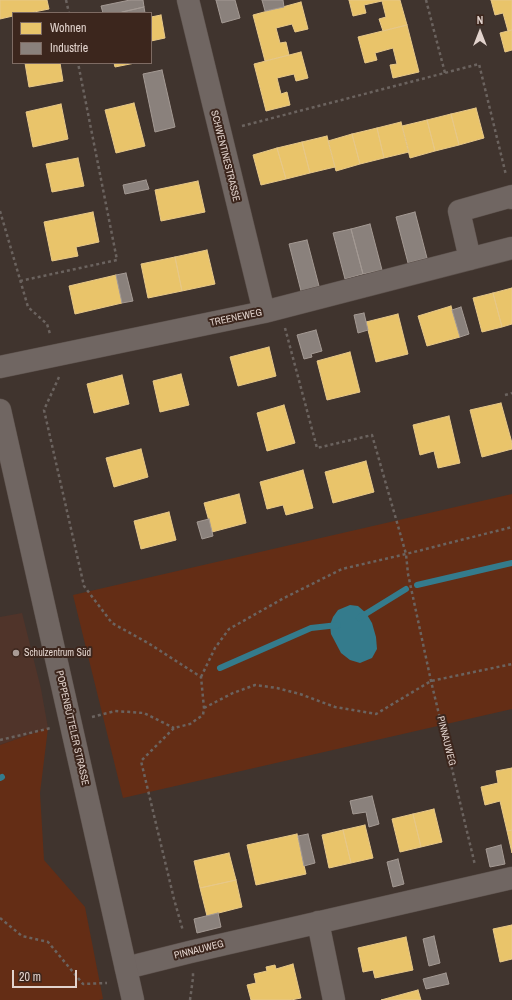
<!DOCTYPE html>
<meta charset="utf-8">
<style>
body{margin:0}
#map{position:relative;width:512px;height:1000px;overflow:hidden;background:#40342e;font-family:"Archivo Narrow",sans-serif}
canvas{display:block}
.legend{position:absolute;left:12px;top:12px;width:140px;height:52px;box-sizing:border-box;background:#3c261d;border:1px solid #7e6b63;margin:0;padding:5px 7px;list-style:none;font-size:12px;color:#e2d3cd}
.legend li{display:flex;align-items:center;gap:8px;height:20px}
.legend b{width:20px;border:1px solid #7e6b63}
.north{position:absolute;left:460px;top:12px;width:40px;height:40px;-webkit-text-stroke:3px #3c261d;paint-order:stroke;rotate:0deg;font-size:11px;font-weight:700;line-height:16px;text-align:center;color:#e2d3cd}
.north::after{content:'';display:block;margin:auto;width:14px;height:18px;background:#e2d3cd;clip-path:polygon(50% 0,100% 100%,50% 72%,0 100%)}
.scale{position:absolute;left:12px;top:970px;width:65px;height:18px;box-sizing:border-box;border:2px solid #e2d3cd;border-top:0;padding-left:5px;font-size:12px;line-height:14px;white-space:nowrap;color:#e2d3cd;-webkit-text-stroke:3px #3c261d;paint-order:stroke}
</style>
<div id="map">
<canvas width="512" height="1000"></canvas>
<ul class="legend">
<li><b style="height:11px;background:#e9c46a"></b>Wohnen</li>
<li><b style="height:11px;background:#8a817c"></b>Industrie</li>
</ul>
<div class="north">N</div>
<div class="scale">20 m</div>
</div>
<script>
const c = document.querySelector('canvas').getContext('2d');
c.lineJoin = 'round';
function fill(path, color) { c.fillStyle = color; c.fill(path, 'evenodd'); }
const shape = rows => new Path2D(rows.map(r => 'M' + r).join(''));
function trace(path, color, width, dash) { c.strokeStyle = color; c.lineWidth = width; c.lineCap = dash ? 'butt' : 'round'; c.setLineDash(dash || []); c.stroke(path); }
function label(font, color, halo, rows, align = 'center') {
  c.font = font + ' "Archivo Narrow",sans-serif'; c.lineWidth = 4; c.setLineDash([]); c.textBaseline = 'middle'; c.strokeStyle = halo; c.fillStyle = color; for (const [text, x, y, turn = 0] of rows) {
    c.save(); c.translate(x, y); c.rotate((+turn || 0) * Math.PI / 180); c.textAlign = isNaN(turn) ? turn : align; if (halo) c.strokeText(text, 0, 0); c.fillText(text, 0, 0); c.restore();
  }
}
const built = shape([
 [22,613,41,689,48,728,0,745,0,617]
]);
const green = shape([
 [512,494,512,709,123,798,73,595],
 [48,728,40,793,44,860,85,907,103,999,99,1000,0,1000,0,745]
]);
const water = shape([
 [350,605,358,606,366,613,372,623,376,637,377,649,372,658,360,663,350,660,341,653,331,634,330,625,333,617,338,610]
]);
const homes = shape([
 [0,0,47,0,49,9,29,13,13,13,13,16,0,19,0,0],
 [349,0,400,0,407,25,383,31,379,19,386,17,382,1,364,5,366,13,353,16,349,0],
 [491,0,512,0,512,30,508,31,503,13,495,15,491,0],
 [301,2,308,29,295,32,292,24,276,28,280,43,286,42,289,55,265,61,253,15,301,2],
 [161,15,165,38,151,41,151,17,161,15],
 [407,25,419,72,393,78,390,65,397,64,393,48,375,53,377,60,365,63,358,37,407,25],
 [512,30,512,50,505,52,500,33,512,30],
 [301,52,308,78,296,81,294,74,277,78,281,94,287,92,290,105,266,111,254,64,301,52],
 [25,63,60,63,63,81,29,87,25,63],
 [114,63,135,63,115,67,114,63],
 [134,103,145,146,116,153,105,110,134,103],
 [61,104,68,139,33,147,26,112,61,104],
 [476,108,484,138,459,145,451,114,476,108],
 [451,114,459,145,435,151,427,120,451,114],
 [427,120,435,151,410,158,402,126,427,120],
 [401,122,409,152,384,158,377,128,401,122],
 [377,128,384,158,360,164,352,134,377,128],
 [352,134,360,164,336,171,328,141,352,134],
 [327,136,335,167,310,173,302,142,327,136],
 [302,142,310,173,286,179,277,148,302,142],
 [277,148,286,179,261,185,253,155,277,148],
 [78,158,84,186,52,192,46,164,78,158],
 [198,181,205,212,161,221,155,190,198,181],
 [93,212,99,242,76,247,78,256,52,261,44,222,93,212],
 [207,250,215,284,182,291,175,257,207,250],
 [175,257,182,291,148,298,141,264,175,257],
 [116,275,122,303,75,314,69,286,116,275],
 [512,288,512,324,502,327,493,293,512,288],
 [493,293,502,327,482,332,473,298,493,293],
 [451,306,460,337,427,346,418,316,451,306],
 [398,314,408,354,376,362,366,322,398,314],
 [269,347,276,376,238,386,230,357,269,347],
 [350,352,360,392,327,400,317,361,350,352],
 [181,374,189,405,160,412,153,381,181,374],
 [122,375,129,404,94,413,87,384,122,375],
 [501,403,512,443,512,449,482,457,470,410,501,403],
 [284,405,295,443,267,451,257,413,284,405],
 [449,416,460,463,438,468,434,451,420,455,413,425,449,416],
 [141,449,148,477,114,487,106,458,141,449],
 [366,461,374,492,333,503,325,472,366,461],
 [303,470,313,508,286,515,283,505,267,509,260,482,303,470],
 [239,494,246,523,212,532,204,503,239,494],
 [169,512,176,540,141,549,134,521,169,512],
 [512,768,512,830,507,831,500,801,485,805,481,787,498,783,496,771,512,768],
 [434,809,442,842,421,847,413,814,434,809],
 [413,814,421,847,400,852,392,819,413,814],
 [365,825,373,858,351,863,343,830,365,825],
 [343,830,351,863,329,868,322,835,343,830],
 [512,830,512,853,507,831,512,830],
 [297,834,306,874,256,885,247,845,297,834],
 [229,853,236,880,200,888,194,861,229,853],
 [236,880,242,907,207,916,200,888,236,880],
 [512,925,512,959,500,962,493,929,512,925],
 [406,937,413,970,375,978,373,970,363,972,358,948,406,937],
 [293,964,301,998,291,1000,251,1000,247,985,256,983,254,974,267,971,266,967,275,965,276,969,293,964],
 [418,990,421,1000,381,1000,418,990]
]);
const industry = shape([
 [130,0,143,0,144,7,118,13,103,13,101,6,130,0],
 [216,0,235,0,240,18,222,23,216,0],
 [262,0,283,0,284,7,265,11,262,0],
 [144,7,145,13,122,13,122,12,144,7],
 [162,70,175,127,155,132,143,74,162,70],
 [146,180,149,189,125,194,123,185,146,180],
 [415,212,427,258,408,263,396,217,415,212],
 [370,224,382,270,363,274,351,229,370,224],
 [351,229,363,274,345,279,333,233,351,229],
 [307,240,319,286,301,291,289,244,307,240],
 [126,273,133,301,122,303,116,275,126,273],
 [461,307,469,334,460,337,452,310,461,307],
 [364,313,368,330,358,333,354,315,364,313],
 [316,330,322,351,311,354,312,357,304,359,297,335,316,330],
 [209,519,213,536,202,539,197,522,209,519],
 [372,796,379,824,369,827,366,812,353,814,350,801,372,796],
 [308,834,315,863,304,866,298,836,308,834],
 [501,845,505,864,490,867,486,849,501,845],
 [398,859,404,884,393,887,387,862,398,859],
 [218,913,221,927,197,933,194,919,218,913],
 [434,936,440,963,429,966,423,939,434,936],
 [446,973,449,984,426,989,423,979,446,973]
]);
const stream = shape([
 [417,585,512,563],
 [359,618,406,589],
 [220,668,311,628,338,625],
 [0,778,2,777]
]);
const path = shape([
 [66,0,69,13],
 [426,0,445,73],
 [242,126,479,64,506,175],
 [0,211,28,307,47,324,50,334],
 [20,281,117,260,78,63],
 [285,328,317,448,372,435,406,554,408,574,431,681,475,865],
 [59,377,44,410,84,586,112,623,148,643,201,677,204,708,203,715,190,724,174,728,141,761,174,899,183,931],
 [505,395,512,393],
 [201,677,215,648,229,629,284,598,342,569,406,554,512,527],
 [204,708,233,693,255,685,277,688,300,694,335,707,376,714,431,681,512,664],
 [92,717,115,711,144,713,174,728],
 [0,740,51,728],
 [0,918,22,936,48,942,83,984,107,983],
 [190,1000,193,978,193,973]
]);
const street = shape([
 [188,0,264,312],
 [470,259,459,211,512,196,512,198],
 [0,367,264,312,512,248],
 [318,922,334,1000],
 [126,968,190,952,512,878]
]);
const secondary = shape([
 [0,410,133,1000]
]);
const markers = [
 [16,653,4,"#a99b95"]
];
const streetNames = [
 ["SCHWENTINESTRASSE",225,156,76],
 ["TREENEWEG",236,318,-12],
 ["POPPENBÜTTELER STRASSE",72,728,77],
 ["PINNAUWEG",446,741,76],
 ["PINNAUWEG",199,950,-14]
];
const poiNames = [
 ["Schulzentrum Süd",24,653]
];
fill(built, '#50342a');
fill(green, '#642d15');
fill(water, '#347b8c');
fill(homes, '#e9c46a');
trace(homes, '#e7c888', 1);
fill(industry, '#8a817c');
trace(industry, '#a49a94', 1);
trace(stream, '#347b8c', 6);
trace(street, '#5b504b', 23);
trace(secondary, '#5b504b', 23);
trace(path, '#6b635f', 2.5, [3, 3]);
trace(street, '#706662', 22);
trace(secondary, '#706662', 22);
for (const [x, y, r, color] of markers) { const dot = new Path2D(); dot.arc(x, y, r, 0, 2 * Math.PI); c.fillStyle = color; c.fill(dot); trace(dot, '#3c261d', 1.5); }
label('10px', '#e2d3cd', '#3c261d', streetNames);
label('10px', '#e2d3cd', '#3c261d', poiNames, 'left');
</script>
